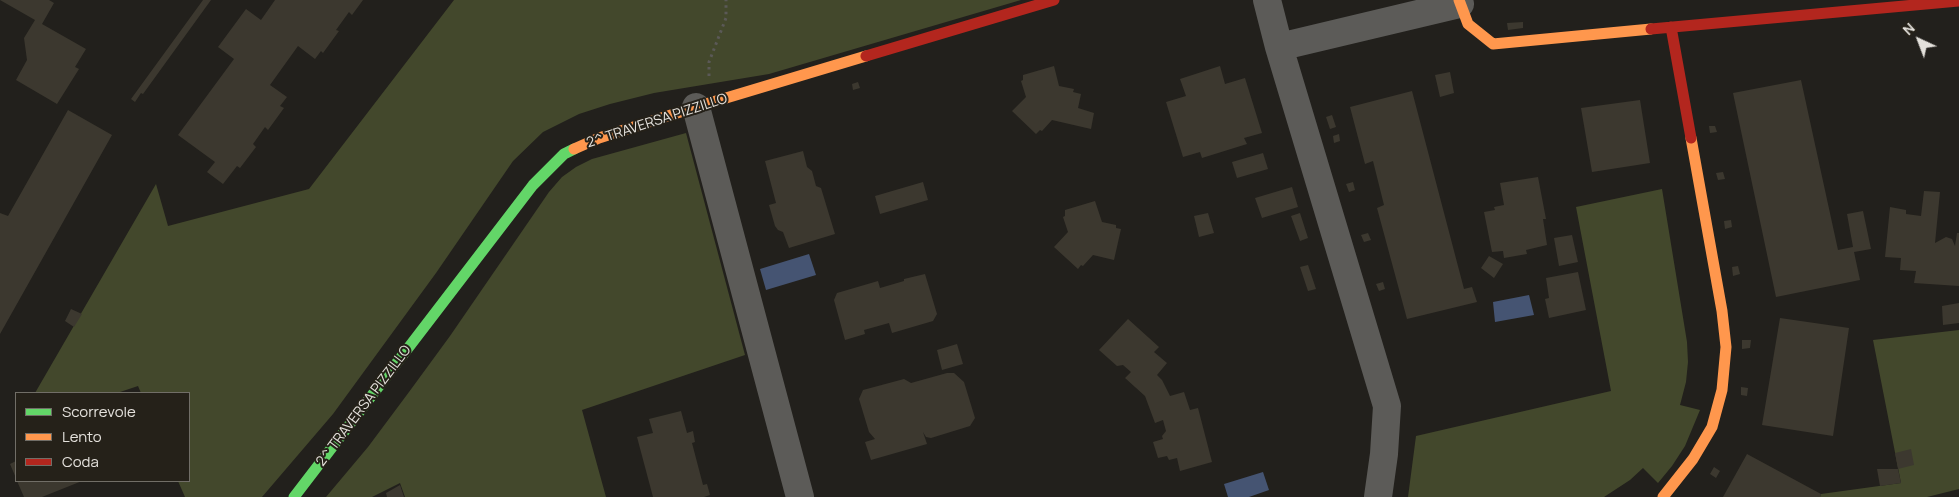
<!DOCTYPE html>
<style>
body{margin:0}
#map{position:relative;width:1959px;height:497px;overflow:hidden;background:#22201c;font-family:Manrope,sans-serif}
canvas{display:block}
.legend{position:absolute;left:15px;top:392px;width:175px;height:90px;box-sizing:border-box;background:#252119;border:1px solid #716e67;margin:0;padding:6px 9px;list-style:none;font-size:15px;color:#e4e1dc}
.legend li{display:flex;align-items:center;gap:10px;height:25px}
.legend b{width:25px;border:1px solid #716e67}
.north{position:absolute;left:1894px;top:15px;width:50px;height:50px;-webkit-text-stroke:4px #252119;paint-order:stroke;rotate:317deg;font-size:14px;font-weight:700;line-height:20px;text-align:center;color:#e4e1dc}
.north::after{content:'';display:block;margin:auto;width:18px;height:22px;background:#e4e1dc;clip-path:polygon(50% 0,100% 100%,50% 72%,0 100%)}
</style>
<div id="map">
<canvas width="1959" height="497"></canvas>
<ul class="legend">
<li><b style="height:6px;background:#63d668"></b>Scorrevole</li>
<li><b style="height:6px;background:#ff974d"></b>Lento</li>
<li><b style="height:6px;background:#b3261e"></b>Coda</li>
</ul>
<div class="north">N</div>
</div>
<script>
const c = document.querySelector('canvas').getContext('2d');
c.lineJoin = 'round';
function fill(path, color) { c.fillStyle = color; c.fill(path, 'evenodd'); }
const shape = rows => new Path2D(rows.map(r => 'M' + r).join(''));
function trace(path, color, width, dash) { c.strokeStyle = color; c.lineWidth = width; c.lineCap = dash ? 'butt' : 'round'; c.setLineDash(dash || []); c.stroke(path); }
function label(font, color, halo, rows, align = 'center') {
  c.font = font + ' Manrope,sans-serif'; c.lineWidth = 4; c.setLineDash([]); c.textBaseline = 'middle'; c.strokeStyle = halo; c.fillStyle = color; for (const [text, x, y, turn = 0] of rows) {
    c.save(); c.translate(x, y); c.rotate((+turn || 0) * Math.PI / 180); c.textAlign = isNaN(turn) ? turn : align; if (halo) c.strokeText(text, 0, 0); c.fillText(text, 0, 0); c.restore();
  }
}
const green = shape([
 [454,0,1021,0,769,74,654,93,610,104,579,114,543,132,513,161,436,273,333,414,262,497,185,497,178,481,189,481,189,393,141,393,138,386,117,393,35,393,156,184,168,226,309,189],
 [686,133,745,355,582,410,606,497,405,497,400,483,372,497,326,497,368,447,409,392,450,336,549,192,562,177,576,167,592,159],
 [1662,189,1687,342,1688,362,1686,382,1680,405,1700,410,1685,446,1672,466,1658,483,1643,468,1630,480,1604,497,1408,497,1416,436,1611,391,1576,207],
 [1959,330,1959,489,1927,497,1820,497,1821,494,1901,483,1873,340]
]);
const water = shape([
 [809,254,816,275,766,290,760,269],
 [1529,295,1534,315,1495,322,1493,302],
 [1263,472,1269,490,1249,497,1228,497,1224,484]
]);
const building = shape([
 [0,0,49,0,54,3,42,24,86,49,75,67,79,69,57,104,16,80,27,60,24,38,35,20],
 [203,0,211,0,143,94,141,93,135,102,131,99],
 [275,0,363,0,352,15,349,12,336,30,339,31,323,53,321,51,315,59,298,46,270,85,287,97,280,106,284,108,268,130,265,127,253,144,256,147,240,168,237,166,223,184,207,172,215,162,178,135,234,59,218,47,246,9,261,20],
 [1523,22,1523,28,1508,30,1507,23],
 [1054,66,1059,86,1074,89,1073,92,1081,94,1078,108,1094,113,1091,129,1052,120,1042,131,1040,130,1036,134,1012,111,1026,97,1021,81,1023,80,1023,75],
 [1220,66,1225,84,1245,78,1262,133,1244,138,1247,144,1202,158,1200,152,1183,157,1166,102,1186,96,1180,79],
 [1450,72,1454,93,1440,97,1435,75],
 [1801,80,1838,250,1853,247,1847,214,1863,211,1871,249,1854,252,1860,280,1776,297,1733,93],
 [858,82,860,88,853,90,852,84],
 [1412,91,1464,289,1472,287,1477,302,1407,319,1377,208,1384,205,1373,161,1365,164,1350,107],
 [1640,100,1650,163,1592,172,1581,108],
 [68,110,112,135,0,334,0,213,8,216],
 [1332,115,1336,127,1330,129,1326,117],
 [1709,126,1715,126,1717,132,1710,133],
 [1339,134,1340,141,1334,143,1333,136],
 [803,151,807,167,812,171,816,186,821,188,835,234,789,248,783,232,778,230,775,226,769,205,776,203,765,161],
 [1263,153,1268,169,1237,178,1232,162],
 [1723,172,1725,179,1718,180,1716,173],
 [1538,177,1546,219,1543,219,1547,245,1526,250,1527,254,1504,258,1503,251,1492,252,1484,212,1495,210,1494,207,1504,205,1500,183],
 [923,182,928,200,880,214,875,196],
 [1353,182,1355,190,1349,192,1346,184],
 [1292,187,1298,207,1262,218,1255,198],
 [1924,191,1940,192,1935,243,1946,237,1952,239,1955,246,1957,233,1959,233,1959,286,1914,283,1916,271,1900,270,1901,258,1885,257,1890,207,1906,210,1906,214,1921,216],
 [1095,201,1102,222,1116,225,1116,228,1121,229,1114,260,1093,255,1083,266,1081,265,1078,269,1054,247,1068,232,1063,217,1065,216,1065,210],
 [1208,213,1214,233,1199,237,1194,216],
 [1300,213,1308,238,1300,241,1291,216],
 [1731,220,1732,227,1725,229,1724,221],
 [1368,233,1371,240,1364,242,1361,235],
 [1572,235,1578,262,1559,266,1554,238],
 [1489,256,1503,264,1494,278,1481,268],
 [1308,265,1316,289,1308,291,1300,267],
 [1738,266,1740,274,1733,276,1732,267],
 [1578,272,1586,310,1549,318,1545,299,1549,298,1546,278],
 [925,274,937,314,933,321,892,333,889,323,864,330,865,334,845,340,834,300,837,293,878,281,880,288,904,281,904,279],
 [1383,282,1385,289,1379,291,1376,284],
 [1959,303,1959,323,1943,325,1942,306],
 [71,309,82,314,74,327,65,321],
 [1780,318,1849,328,1833,436,1762,425],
 [1128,319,1159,347,1154,352,1167,363,1157,375,1162,380,1170,396,1184,392,1190,410,1198,408,1212,462,1180,471,1177,458,1169,460,1167,456,1158,458,1153,442,1163,439,1162,436,1166,431,1163,420,1155,423,1145,396,1125,378,1131,372,1123,365,1117,366,1099,350],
 [1742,340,1751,340,1750,348,1742,349],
 [957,344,963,364,942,370,937,350],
 [947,373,954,373,964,382,975,418,970,426,931,438,926,437,923,432,927,444,871,460,865,442,875,439,869,432,859,399,863,390,904,379,911,383],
 [1741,387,1748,388,1747,396,1741,395],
 [681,411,687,433,693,431,695,442,692,443,703,485,707,484,710,495,704,497,653,497,637,437,653,433,649,419],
 [1911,449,1914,465,1898,469,1901,483,1880,486,1877,469,1898,469,1895,453],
 [1747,454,1821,494,1820,497,1723,497],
 [16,461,16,478,10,464],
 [1714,467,1720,471,1716,478,1710,474],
 [17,481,82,481,42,497,24,497],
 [400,485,404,497,387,497,386,493]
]);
const path = shape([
 [709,76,709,62,726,18,726,0]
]);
const street = shape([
 [1267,0,1279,47,1460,4],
 [1279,47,1387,406,1384,454,1378,497],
 [696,107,800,497]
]);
const fast = shape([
 [294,497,533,185,564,154,574,149]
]);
const slow = shape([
 [1459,0,1468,24,1493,44,1651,29],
 [574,149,599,138,696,107,866,56],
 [1663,497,1693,459,1712,427,1722,390,1726,347,1722,311,1691,138]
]);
const jam = shape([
 [1671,27,1691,138],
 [1651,29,1959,1],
 [866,56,1054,0]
]);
const streetNames = [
 ["2^ TRAVERSA PIZZILLO",657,121,-18],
 ["2^ TRAVERSA PIZZILLO",364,406,-53]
];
fill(green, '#43482c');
fill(water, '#455472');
fill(building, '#3c382f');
trace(path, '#5b5957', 3, [2.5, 4]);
trace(street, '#5c5b58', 28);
trace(fast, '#63d668', 11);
trace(slow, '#ff974d', 11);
trace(jam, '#b3261e', 11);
label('14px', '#e4e1dc', '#252119', streetNames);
</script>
